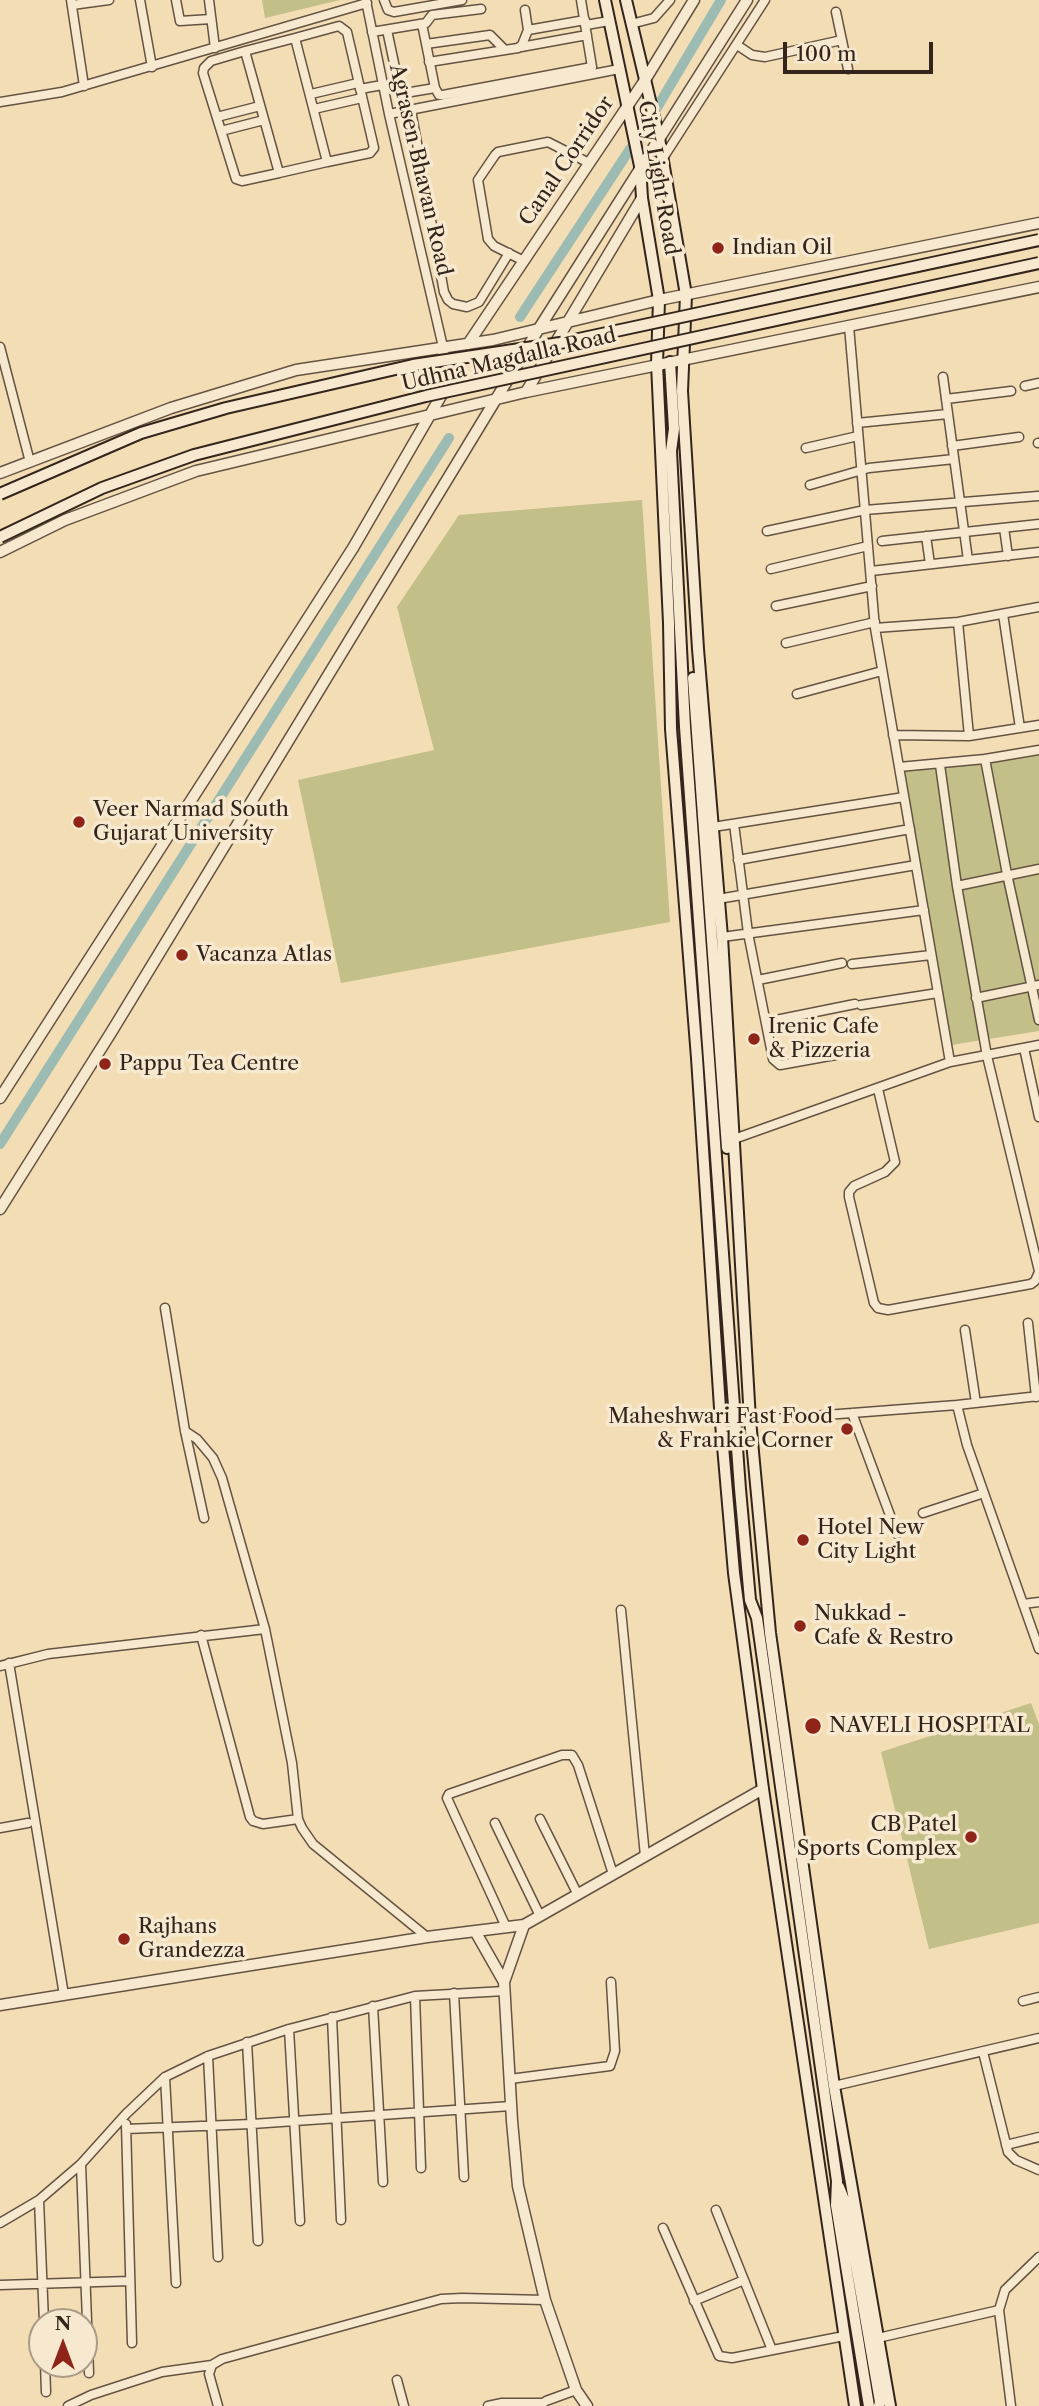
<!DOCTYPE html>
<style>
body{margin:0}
#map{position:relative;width:1039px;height:2406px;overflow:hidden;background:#f2ddb5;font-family:"Libre Caslon Text",serif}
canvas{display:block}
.north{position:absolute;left:28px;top:2308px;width:70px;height:70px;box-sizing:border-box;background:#f7e9cf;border:2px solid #a99b87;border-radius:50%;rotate:0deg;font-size:19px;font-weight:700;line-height:28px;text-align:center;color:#34251c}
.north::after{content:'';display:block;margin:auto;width:24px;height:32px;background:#8f2418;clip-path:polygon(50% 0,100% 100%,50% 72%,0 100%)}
.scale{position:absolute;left:783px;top:42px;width:150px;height:32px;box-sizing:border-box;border:4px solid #34251c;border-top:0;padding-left:9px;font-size:21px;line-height:24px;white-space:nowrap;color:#34251c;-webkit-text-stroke:5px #f7e9cf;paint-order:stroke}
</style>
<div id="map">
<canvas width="1039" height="2406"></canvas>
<div class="north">N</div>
<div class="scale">100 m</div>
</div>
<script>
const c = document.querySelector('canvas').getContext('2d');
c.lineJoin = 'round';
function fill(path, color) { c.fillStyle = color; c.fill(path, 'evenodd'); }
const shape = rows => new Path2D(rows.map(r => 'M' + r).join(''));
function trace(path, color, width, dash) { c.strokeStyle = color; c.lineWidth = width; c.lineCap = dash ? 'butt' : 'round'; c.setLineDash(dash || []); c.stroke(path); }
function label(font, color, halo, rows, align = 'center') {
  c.font = font + ' "Libre Caslon Text",serif'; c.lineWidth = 7; c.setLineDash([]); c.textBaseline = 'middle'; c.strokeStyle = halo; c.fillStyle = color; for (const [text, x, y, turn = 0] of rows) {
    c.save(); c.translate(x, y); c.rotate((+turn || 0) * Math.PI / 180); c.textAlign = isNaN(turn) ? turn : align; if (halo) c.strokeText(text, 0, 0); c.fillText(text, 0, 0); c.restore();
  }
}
const green = shape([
 [262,0,340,0,265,18],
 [642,500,670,922,341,983,298,780,434,750,397,607,459,515],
 [1039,747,1039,1031,945,1046,899,769],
 [1031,1703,1039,1724,1039,1923,929,1949,881,1752]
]);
const canal = shape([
 [655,111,721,0],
 [520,317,630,149],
 [0,1144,449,438]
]);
const minor = shape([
 [71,0,84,86],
 [140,0,152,67],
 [176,0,180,21,211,19],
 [209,0,215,48],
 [384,0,388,10,394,12,462,0],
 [366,1,389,114,443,347],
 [72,5,109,0],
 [836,12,848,69],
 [422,24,435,88,439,95,443,95,592,67,581,0],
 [631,24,654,18,670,0],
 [586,25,609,21],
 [387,30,400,91,405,93,435,88],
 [528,30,585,20],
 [372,32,426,23,432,15,481,9],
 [295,38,327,162,279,173,245,51,295,38],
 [295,38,339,26,347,32,374,148,370,153,327,162],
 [426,44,490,35,505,50,518,48,522,45,528,30,525,10],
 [737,45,752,55,765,57,842,40],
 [521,47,587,35],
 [245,51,211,61,204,68,203,73,236,179,242,181,279,173],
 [429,62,505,50],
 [360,89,382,85],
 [311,94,358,83],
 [0,102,62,92,367,3],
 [314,109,362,98],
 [411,110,444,292,448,300,453,304,467,307,479,302,509,253],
 [389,114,619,69],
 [217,117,260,106],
 [221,131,264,120],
 [663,158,765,0],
 [524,261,494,246,488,239,478,180,495,155,498,152,548,142,589,163],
 [849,326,875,628,950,1062],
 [0,347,30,462],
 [943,377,968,560],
 [1025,386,1039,383],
 [946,399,1011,391],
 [857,423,948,414],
 [1038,443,1039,443],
 [952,446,1019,437],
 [806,448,858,436],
 [810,485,869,468,954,459],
 [1004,528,1008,556],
 [767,531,865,510,1038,496],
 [926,536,930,564],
 [882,541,1039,524],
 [771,569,868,546],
 [871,571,1039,552],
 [776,606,872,586],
 [1003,614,1020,728],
 [958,622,969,736],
 [875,628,958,622,1039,607],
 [786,643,875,622],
 [797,694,882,671],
 [893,735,969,736,1039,725],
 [985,759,1007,874,1039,1020],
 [940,765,957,886,987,1056,1039,1271],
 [899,767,985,759,1039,750],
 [734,824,748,933,773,1059,780,1065,852,1052],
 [713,827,904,797],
 [738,860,910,829],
 [957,886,1039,869],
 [718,899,916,865],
 [722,937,924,910],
 [852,964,931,955],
 [758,980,842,963],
 [976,998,1039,985],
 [861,1005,938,993],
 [766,1022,855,1004],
 [1024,1048,1039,1117],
 [878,1089,895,1162,885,1172,854,1186,849,1192,849,1197,874,1303,878,1308,888,1310,1031,1284,1035,1281,1039,1272],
 [734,1139,950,1062,1039,1045],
 [165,1308,185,1431,204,1518],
 [1028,1323,1036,1397],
 [965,1330,976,1403],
 [957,1405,967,1445,1039,1649],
 [852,1413,897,1534],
 [721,1423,957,1405,1039,1396],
 [185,1431,197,1439,213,1458,222,1478,265,1629,292,1763,298,1819,302,1828,313,1844,427,1937],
 [923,1513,984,1493],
 [1023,1604,1039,1602],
 [621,1610,645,1856],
 [201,1635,250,1817,253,1821,263,1824,298,1819],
 [9,1663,64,1995],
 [0,1666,48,1654,265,1629],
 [540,1819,578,1895],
 [495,1823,540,1916],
 [0,1828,28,1823],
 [506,1927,447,1798,449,1794,562,1755,572,1755,578,1765,613,1874],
 [454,1993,464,2177],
 [415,1996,421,2168],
 [1023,2001,1039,1997],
 [373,2006,383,2182],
 [332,2017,341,2220],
 [289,2029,300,2221],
 [247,2042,258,2241],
 [983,2052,1008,2152,1016,2160,1039,2170],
 [208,2056,218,2257],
 [165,2077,176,2283],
 [510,2079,610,2066,615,2051,611,1982],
 [834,2086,1039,2038],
 [126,2124,132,2343],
 [126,2129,252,2124,511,2106],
 [1006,2145,1039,2137],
 [81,2164,89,2373],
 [39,2200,44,2322],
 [716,2210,772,2350],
 [0,2223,39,2200,81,2164,126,2114,165,2077,208,2056,289,2029,415,1996,505,1991],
 [663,2228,719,2356,732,2358,844,2336],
 [0,2285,130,2281],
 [694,2301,744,2280],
 [999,2310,1005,2290,1039,2257],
 [878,2338,999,2310,1011,2406],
 [45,2364,46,2392],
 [397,2380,404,2406],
 [540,2405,546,2401,576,2390],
 [68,2406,91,2395,162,2372,212,2365],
 [218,2406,209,2374,212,2365,222,2359,441,2299,462,2298,545,2300],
 [488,2406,502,2403,542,2403]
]);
const tertiary = shape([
 [468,344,645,80,694,0],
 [526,392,642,198],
 [0,473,171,408,296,370,493,340,659,300,1039,223],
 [0,552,65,520,196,471,526,392,1039,287],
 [0,1098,353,548,445,389,443,347],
 [0,1209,112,1031,538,330,747,0],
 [475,1931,504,1982],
 [0,2005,427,1937,524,1925],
 [587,2406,576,2390,545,2300,518,2186,512,2121,504,1982,524,1925,763,1789]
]);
const secondary = shape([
 [605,0,640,166,642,198,659,300,657,364,669,623,671,729,697,1058,721,1423,734,1573,763,1789,855,2406],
 [626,0,659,138,686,295,682,391,698,649,722,937,750,1420,770,1633,834,2086,890,2406],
 [670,362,674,429,671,451,685,727,740,1489,750,1600,757,1618,837,2181,836,2205,869,2406],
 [693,678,727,1148],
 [839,2187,845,2202,880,2402,879,2406]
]);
const secondaryBridge = shape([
 [0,494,141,433,226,408,413,365,560,343,1039,240],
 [0,537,102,488,194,455,426,396,1039,263]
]);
const markers = [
 [718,248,7,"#8f2418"],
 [79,822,7,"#8f2418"],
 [182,955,7,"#8f2418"],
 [754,1039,7,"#8f2418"],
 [105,1064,7,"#8f2418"],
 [847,1429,7,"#8f2418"],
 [803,1540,7,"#8f2418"],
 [800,1626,7,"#8f2418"],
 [813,1726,9,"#8f2418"],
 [971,1837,7,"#8f2418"],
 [124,1939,7,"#8f2418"]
];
const streetNames = [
 ["Canal Corridor",567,161,-56],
 ["Agrasen Bhavan Road",420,170,77],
 ["City Light Road",658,178,80],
 ["Udhna Magdalla Road",509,360,-13]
];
const poiNames = [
 ["Indian Oil",732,248],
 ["Veer Narmad South",93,810],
 ["Gujarat University",93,834],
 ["Vacanza Atlas",196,955],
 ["Irenic Cafe",768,1027],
 ["& Pizzeria",768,1051],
 ["Pappu Tea Centre",119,1064],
 ["Maheshwari Fast Food",833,1417,"right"],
 ["& Frankie Corner",833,1441,"right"],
 ["Hotel New",817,1528],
 ["City Light",817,1552],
 ["Nukkad -",814,1614],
 ["Cafe & Restro",814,1638],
 ["NAVELI HOSPITAL",829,1726],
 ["CB Patel",957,1825,"right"],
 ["Sports Complex",957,1849,"right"],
 ["Rajhans",138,1927],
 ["Grandezza",138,1951]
];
fill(green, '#c2bf88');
trace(canal, '#9cbbb2', 10);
trace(minor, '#645342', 11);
trace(tertiary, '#645342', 13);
trace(secondary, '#34251c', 14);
trace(minor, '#f7e9cf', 8);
trace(tertiary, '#f7e9cf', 10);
trace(secondary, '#f7e9cf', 10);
trace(secondaryBridge, '#34251c', 14, []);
trace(secondaryBridge, '#f7e9cf', 10);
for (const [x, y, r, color] of markers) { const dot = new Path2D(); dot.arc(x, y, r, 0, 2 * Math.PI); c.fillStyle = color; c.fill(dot); trace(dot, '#f7e9cf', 2.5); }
label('21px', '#34251c', '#f7e9cf', streetNames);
label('21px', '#34251c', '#f7e9cf', poiNames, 'left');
</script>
